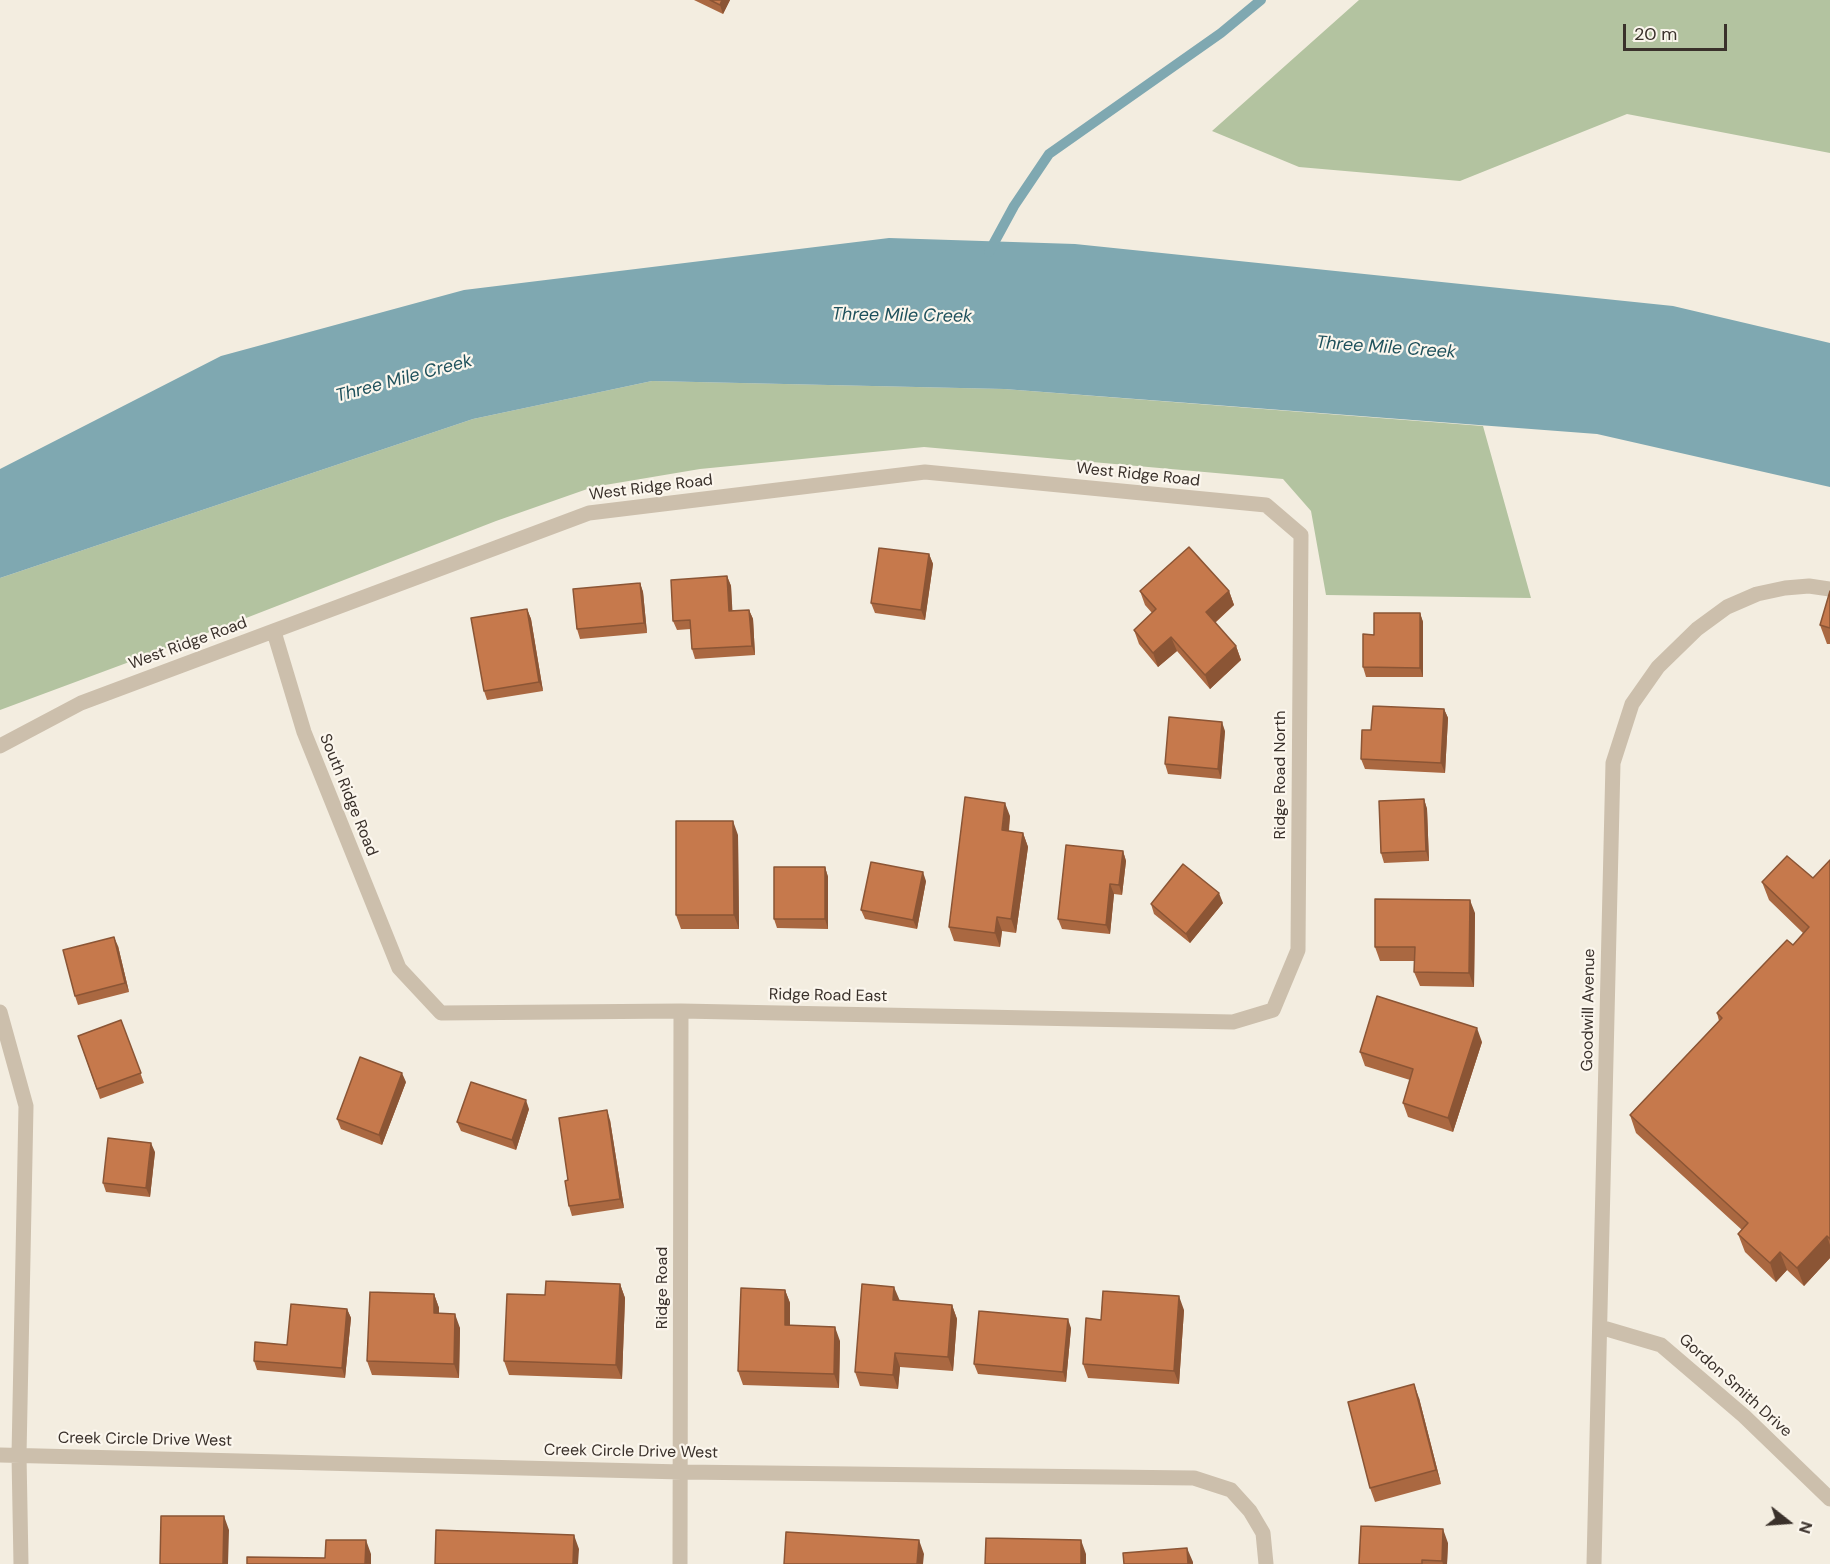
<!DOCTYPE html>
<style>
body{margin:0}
#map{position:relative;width:1830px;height:1564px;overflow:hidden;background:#f3ede0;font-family:"DM Sans",sans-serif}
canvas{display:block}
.north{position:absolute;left:1758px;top:1492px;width:60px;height:60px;-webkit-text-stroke:4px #fbf6ed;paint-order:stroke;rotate:107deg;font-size:16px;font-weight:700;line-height:24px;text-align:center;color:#3a312b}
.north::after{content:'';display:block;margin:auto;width:21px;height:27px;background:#3a312b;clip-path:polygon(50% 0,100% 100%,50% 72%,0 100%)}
.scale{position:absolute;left:1623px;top:24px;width:104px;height:27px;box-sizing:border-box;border:3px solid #3a312b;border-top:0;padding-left:8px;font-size:18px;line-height:21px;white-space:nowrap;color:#3a312b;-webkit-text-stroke:4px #fbf6ed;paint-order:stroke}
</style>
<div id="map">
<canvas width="1830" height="1564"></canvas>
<div class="north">N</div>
<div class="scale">20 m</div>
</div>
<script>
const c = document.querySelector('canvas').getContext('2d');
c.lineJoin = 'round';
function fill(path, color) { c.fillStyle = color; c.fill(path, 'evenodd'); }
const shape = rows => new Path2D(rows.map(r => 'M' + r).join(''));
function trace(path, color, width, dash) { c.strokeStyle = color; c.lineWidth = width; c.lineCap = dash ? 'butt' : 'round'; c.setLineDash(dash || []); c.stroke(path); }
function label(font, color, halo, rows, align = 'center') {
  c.font = font + ' "DM Sans",sans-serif'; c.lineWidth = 4.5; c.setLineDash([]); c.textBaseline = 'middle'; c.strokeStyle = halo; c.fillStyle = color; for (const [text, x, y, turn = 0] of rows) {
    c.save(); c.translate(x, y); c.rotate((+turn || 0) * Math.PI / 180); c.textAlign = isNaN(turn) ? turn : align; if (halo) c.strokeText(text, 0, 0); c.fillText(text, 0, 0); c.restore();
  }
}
const green = shape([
 [1359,0,1830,0,1830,153,1627,114,1460,181,1299,167,1212,131],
 [652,381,1004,389,1483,426,1531,598,1326,595,1311,511,1283,479,924,447,700,469,593,487,496,521,210,632,0,710,0,578,473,419]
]);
const water = shape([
 [889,238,1075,244,1673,306,1830,343,1830,487,1597,434,1004,389,652,381,473,419,0,578,0,469,221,356,464,290]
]);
const stream = shape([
 [989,252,1014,206,1049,154,1221,33,1261,0]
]);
const minor = shape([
 [0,746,81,703,589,513,925,472,1266,505,1301,535,1298,950,1273,1010,1233,1022,681,1011,441,1013,399,968,304,732,274,632],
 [0,1012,26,1106,19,1455,21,1564],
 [1600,1327,1661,1345,1744,1416,1830,1499],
 [0,1455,682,1472,1194,1478,1231,1490,1250,1511,1263,1533,1266,1564],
 [680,1564,681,1011],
 [1594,1564,1613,763,1632,704,1658,667,1697,629,1727,607,1757,594,1785,588,1809,586,1830,589]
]);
const wall = shape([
 [694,0,730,0,723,14],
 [929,554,933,564,925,620,875,613,871,603],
 [727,576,731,586,732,611,749,610,753,619,755,655,695,659,692,649,691,629,677,630,673,621],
 [640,583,643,592,647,633,580,639,577,629],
 [1140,591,1229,591,1234,605,1215,623,1236,646,1241,660,1210,689,1177,651,1158,667,1139,644,1134,630,1152,613,1145,605],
 [1830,591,1830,644,1827,644,1820,625],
 [527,609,531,619,543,691,487,700,484,691],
 [1420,613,1423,622,1423,677,1366,677,1363,667,1374,635],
 [1444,709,1448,718,1445,773,1365,769,1361,759,1371,730],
 [1225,731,1221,779,1168,774,1165,764],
 [1424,799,1427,809,1429,861,1384,863,1381,853],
 [1010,816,1009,831,1023,833,1028,847,1016,933,1002,931,1000,947,954,941,949,927],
 [738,835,739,929,681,929,676,915],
 [1123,851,1126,861,1122,895,1114,894,1110,934,1062,929,1058,919],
 [1830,860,1830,1258,1804,1286,1787,1270,1776,1282,1745,1252,1738,1234,1742,1230,1636,1133,1630,1115,1719,1021,1717,1013,1793,945,1803,933,1769,900,1762,882,1813,878],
 [825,867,828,877,828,929,777,928,774,919],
 [926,881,917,929,865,919,861,910],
 [1223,903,1190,943,1154,914,1151,904],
 [1475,913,1474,987,1420,986,1414,972,1415,961,1380,961,1375,947],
 [118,946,129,992,78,1005,75,996],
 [121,1020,144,1083,100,1099,78,1036],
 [1482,1042,1453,1132,1408,1117,1403,1103,1410,1080,1365,1066,1360,1052],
 [406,1082,382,1145,341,1129,337,1119],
 [529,1109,516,1150,461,1131,457,1122],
 [610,1120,624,1208,572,1216,569,1206,568,1180],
 [155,1152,150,1197,106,1192,103,1183],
 [620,1284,625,1298,622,1379,509,1375,504,1361,545,1295],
 [785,1290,790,1303,790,1326,840,1341,839,1388,743,1385,738,1371],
 [434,1294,439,1308,439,1313,460,1328,459,1378,372,1375,367,1361],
 [900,1301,952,1305,957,1319,953,1371,900,1367,898,1389,860,1386,855,1372],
 [347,1309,351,1318,345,1378,257,1370,254,1361,287,1345],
 [1184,1310,1179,1384,1088,1378,1083,1364,1101,1320],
 [1071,1328,1066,1382,978,1374,974,1364],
 [1419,1398,1441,1484,1375,1502,1370,1488],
 [1448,1543,1447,1564,1359,1564]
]);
const shadedWall = shape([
 [722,0,730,0,723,14,720,5],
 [929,554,933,564,925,620,921,610],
 [727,576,731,586,733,620,729,611],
 [640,583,643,592,647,633,644,623],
 [1229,591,1234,605,1211,626,1206,612],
 [527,609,531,619,543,691,539,682],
 [749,610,753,619,755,655,752,646],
 [1420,613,1423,622,1423,677,1420,668],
 [1171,637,1177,651,1158,667,1153,653],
 [1236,646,1241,660,1210,689,1205,675],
 [1444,709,1448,718,1445,773,1441,763],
 [1222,722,1225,731,1221,779,1218,769],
 [1424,799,1427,809,1429,861,1426,851],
 [1005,803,1010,816,1007,844,1002,830],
 [733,821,738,835,739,929,734,915],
 [1023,833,1028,847,1016,933,1011,919],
 [1123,851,1126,861,1122,895,1119,885],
 [825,867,828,877,828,929,825,919],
 [923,872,926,881,917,929,913,920],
 [1110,884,1114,894,1110,934,1106,925],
 [1219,893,1223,903,1190,943,1186,934],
 [1470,900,1475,913,1474,987,1469,973],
 [997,917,1002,931,1000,947,995,933],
 [114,937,118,946,129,992,125,983],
 [1477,1028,1482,1042,1453,1132,1448,1118],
 [402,1073,406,1082,382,1145,379,1135],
 [526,1100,529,1109,516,1150,512,1140],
 [607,1110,610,1120,624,1208,620,1199],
 [151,1143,155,1152,150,1197,146,1188],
 [1827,1236,1830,1245,1830,1258,1804,1286,1797,1268],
 [1780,1252,1787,1270,1776,1282,1770,1263],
 [620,1284,625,1298,622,1379,616,1365],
 [894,1287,900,1301,893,1300],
 [785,1290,790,1303,790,1339,785,1325],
 [434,1294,439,1308,439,1327,434,1313],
 [1179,1296,1184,1310,1179,1384,1174,1371],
 [952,1305,957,1319,953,1371,948,1357],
 [347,1309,351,1318,345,1378,342,1368],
 [455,1314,460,1328,459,1378,454,1364],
 [1068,1319,1071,1328,1066,1382,1063,1372],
 [835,1327,840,1341,839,1388,834,1374],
 [895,1353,900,1367,898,1389,893,1375],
 [1414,1384,1419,1398,1441,1484,1436,1470],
 [224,1516,229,1530,228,1564,223,1564],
 [1443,1529,1448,1543,1447,1564,1443,1564,1442,1561],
 [574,1535,579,1549,578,1564,573,1564],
 [366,1540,371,1554,371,1564,365,1564],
 [919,1540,924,1554,923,1564,917,1564],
 [1081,1540,1086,1554,1086,1564,1081,1564],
 [1187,1548,1193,1562,1193,1564,1188,1564]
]);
const building = shape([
 [710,0,722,0,720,5,710,0],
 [1189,547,1229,591,1206,612,1236,646,1205,675,1171,637,1153,653,1134,630,1156,609,1140,591,1189,547],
 [879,548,929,554,921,610,871,603,879,548],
 [727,576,729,611,749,610,752,646,692,649,690,620,673,621,671,580,727,576],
 [640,583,644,623,577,629,573,589,640,583],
 [1830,591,1830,628,1820,625,1830,591],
 [527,609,539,682,484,691,471,618,527,609],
 [1374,613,1420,613,1420,668,1363,667,1363,634,1374,635,1374,613],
 [1373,706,1444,709,1441,763,1361,759,1362,730,1371,730,1373,706],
 [1169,717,1222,722,1218,769,1165,764,1169,717],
 [965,797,1005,803,1002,830,1023,833,1011,919,997,917,995,933,949,927,965,797],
 [1424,799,1426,851,1381,853,1379,801,1424,799],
 [676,821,733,821,734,915,676,915,676,821],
 [1066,845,1123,851,1119,885,1110,884,1106,925,1058,919,1066,845],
 [1787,856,1813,878,1830,860,1830,1239,1827,1236,1797,1268,1780,1252,1770,1263,1738,1234,1748,1223,1630,1115,1722,1018,1717,1013,1787,940,1793,945,1809,927,1762,882,1787,856],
 [871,862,923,872,913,920,861,910,871,862],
 [1183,864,1219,893,1186,934,1151,904,1183,864],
 [774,867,825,867,825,919,774,919,774,867],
 [1375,899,1470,900,1469,973,1414,972,1415,947,1375,947,1375,899],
 [114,937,125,983,75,996,63,950,114,937],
 [1377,996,1477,1028,1448,1118,1403,1103,1413,1069,1360,1052,1377,996],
 [121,1020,141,1073,97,1089,78,1036,121,1020],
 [360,1057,402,1073,379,1135,337,1119,360,1057],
 [471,1082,526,1100,512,1140,457,1122,471,1082],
 [607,1110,620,1199,569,1206,565,1181,568,1180,559,1118,607,1110],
 [108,1138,151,1143,146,1188,103,1183,108,1138],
 [546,1281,620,1284,616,1365,504,1361,507,1294,545,1295,546,1281],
 [862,1284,894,1287,893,1300,952,1305,948,1357,895,1353,893,1375,855,1372,862,1284],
 [741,1288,785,1290,785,1325,835,1327,834,1374,738,1371,741,1288],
 [1103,1291,1179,1296,1174,1371,1083,1364,1086,1318,1101,1320,1103,1291],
 [370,1292,434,1294,434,1313,455,1314,454,1364,367,1361,370,1292],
 [291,1304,347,1309,342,1368,254,1361,255,1342,287,1345,291,1304],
 [979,1311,1068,1319,1063,1372,974,1364,979,1311],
 [1414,1384,1436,1470,1370,1488,1348,1402,1414,1384],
 [161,1516,224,1516,223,1564,160,1564,161,1516],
 [1361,1526,1443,1529,1442,1561,1422,1560,1422,1564,1359,1564,1361,1526],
 [436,1530,574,1535,573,1564,435,1564,436,1530],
 [786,1532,919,1540,917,1564,784,1564,786,1532],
 [986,1538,1081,1540,1081,1564,985,1564,986,1538],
 [326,1540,366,1540,365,1564,247,1564,247,1557,325,1558,326,1540],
 [1187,1548,1188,1564,1124,1564,1123,1553,1187,1548]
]);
const streetNames = [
 ["West Ridge Road",1138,475,6],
 ["West Ridge Road",651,488,-7],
 ["West Ridge Road",188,644,-20],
 ["Ridge Road North",1281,775,-90],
 ["South Ridge Road",348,795,68],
 ["Ridge Road East",828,996,1],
 ["Goodwill Avenue",1589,1010,-89],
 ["Ridge Road",663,1288,-90],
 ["Gordon Smith Drive",1735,1386,42],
 ["Creek Circle Drive West",145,1440,1],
 ["Creek Circle Drive West",631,1452,1]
];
const waterNames = [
 ["Three Mile Creek",902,316,1],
 ["Three Mile Creek",1386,348,4],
 ["Three Mile Creek",404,379,-15]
];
fill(green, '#b3c3a0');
fill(water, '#7fa8b1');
trace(stream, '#7fa8b1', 10);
trace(minor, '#ccbfac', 15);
fill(wall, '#aa6841');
fill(shadedWall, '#8b5535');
fill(building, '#c6794c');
trace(building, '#8b5535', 1.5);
label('16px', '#3a312b', '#fbf6ed', streetNames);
label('italic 18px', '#1f515c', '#fbf6ed', waterNames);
</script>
